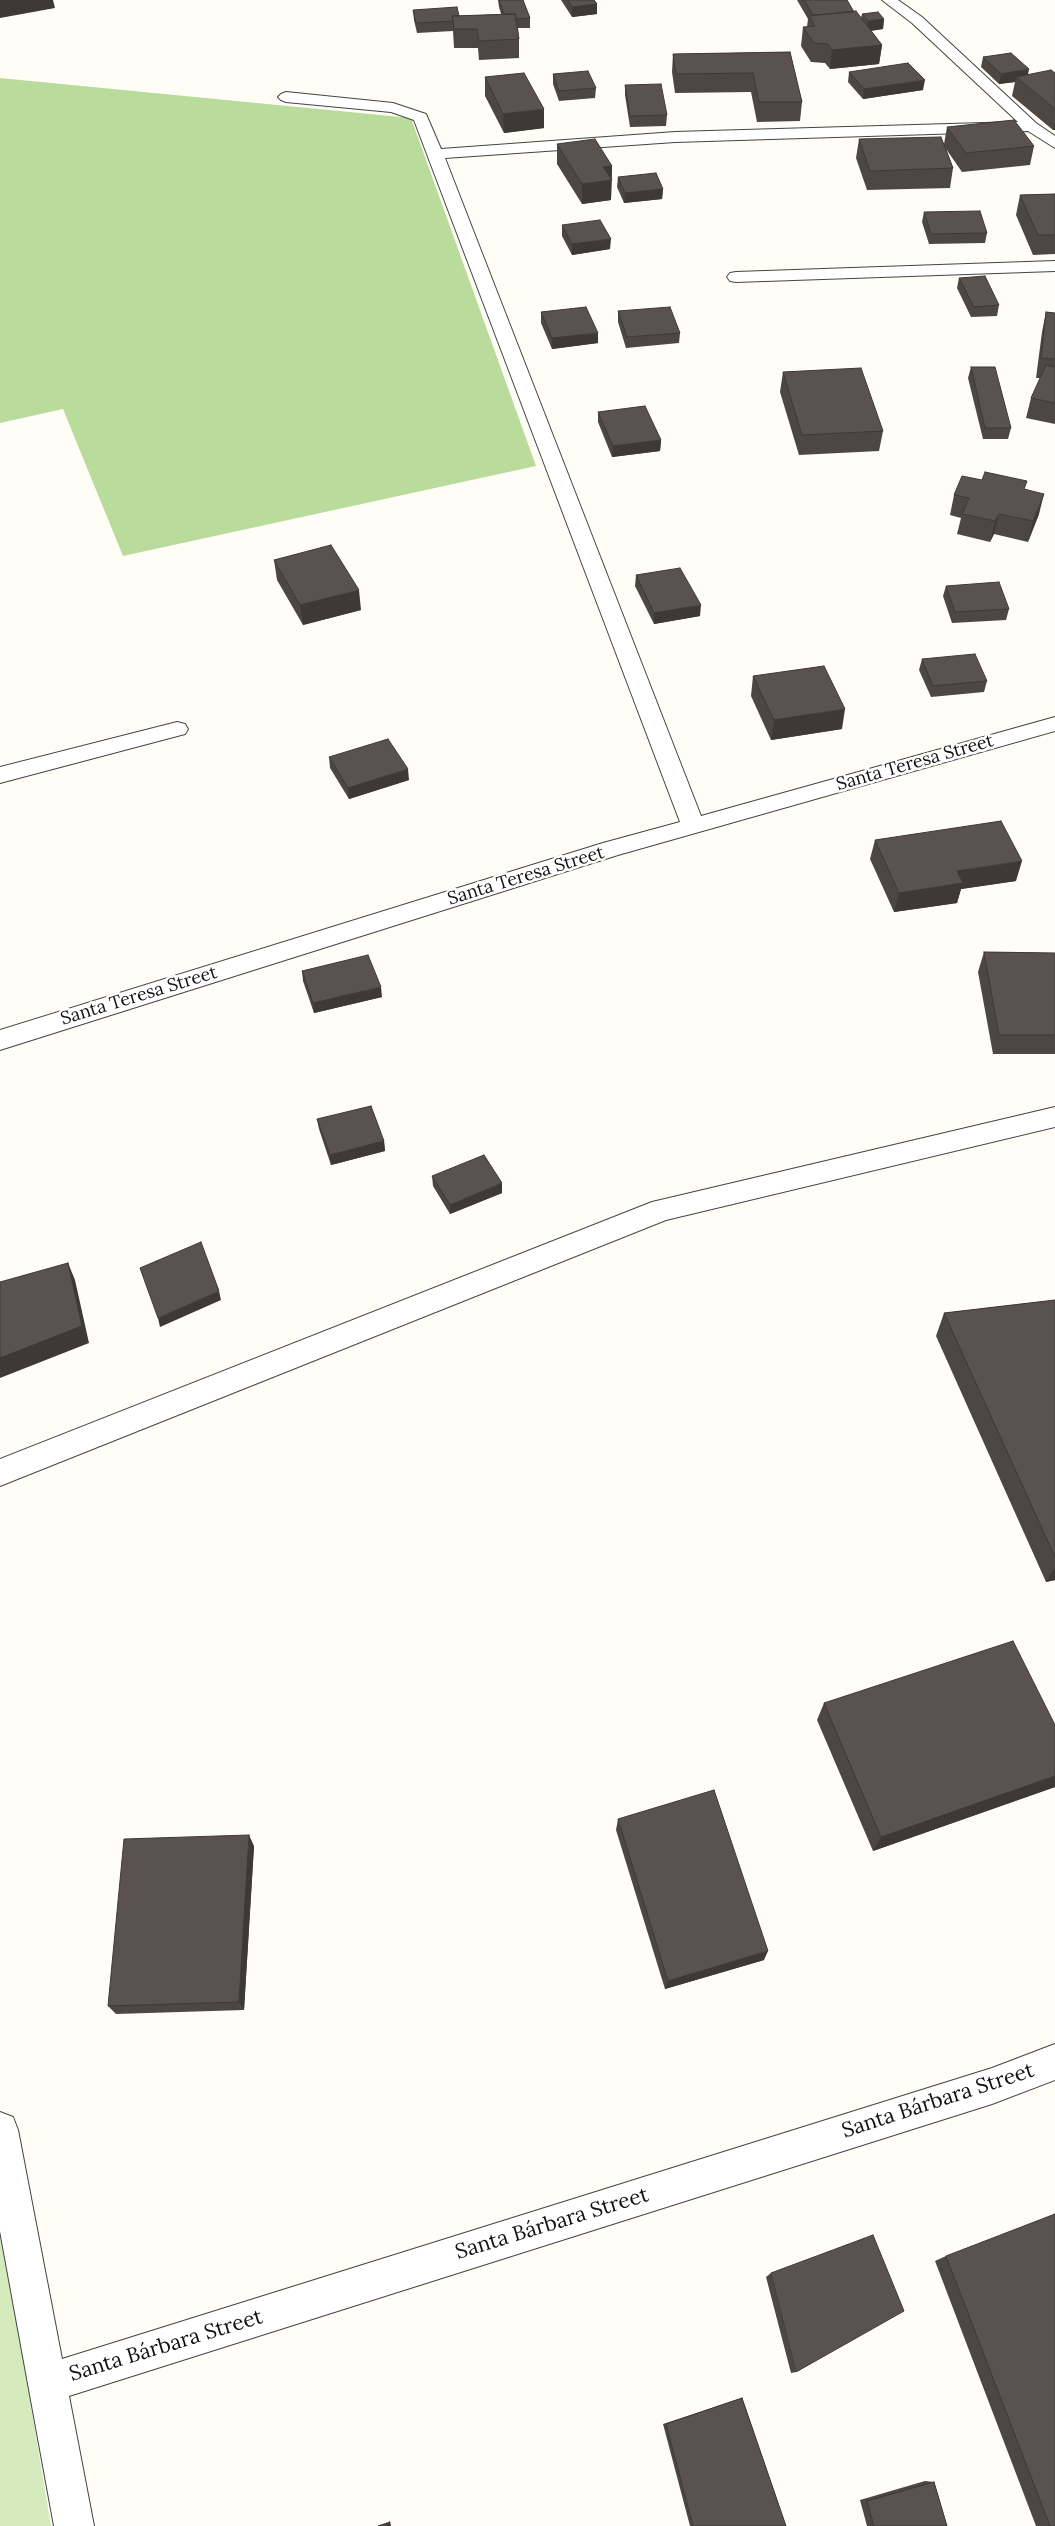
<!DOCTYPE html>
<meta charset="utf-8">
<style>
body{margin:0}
canvas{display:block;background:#fffdf5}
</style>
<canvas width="1055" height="2526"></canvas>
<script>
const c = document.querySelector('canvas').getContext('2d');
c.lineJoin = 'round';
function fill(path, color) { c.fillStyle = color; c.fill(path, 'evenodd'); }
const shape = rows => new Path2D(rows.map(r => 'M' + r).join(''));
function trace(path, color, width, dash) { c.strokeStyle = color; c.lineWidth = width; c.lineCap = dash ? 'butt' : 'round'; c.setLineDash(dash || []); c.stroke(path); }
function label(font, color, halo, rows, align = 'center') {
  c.font = font + ' Lora,serif'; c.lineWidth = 5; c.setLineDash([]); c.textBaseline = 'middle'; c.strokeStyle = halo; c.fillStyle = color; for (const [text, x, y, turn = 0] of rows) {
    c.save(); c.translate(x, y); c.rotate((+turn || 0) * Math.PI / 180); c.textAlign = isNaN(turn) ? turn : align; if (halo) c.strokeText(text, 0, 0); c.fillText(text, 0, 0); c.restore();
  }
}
const green = shape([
 [0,2221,51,2526,0,2526]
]);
const forest = shape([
 [0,78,411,118,536,466,123,556,63,409,0,423]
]);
const street = shape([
 [882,0,898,0,922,17,1036,123,1055,136,1055,148,1028,131,675,142,445,158,701,816,1055,717,1055,731,618,855,0,1050,0,1030,603,843,680,822,414,120,391,112,286,102,281,100,278,97,281,94,286,92,393,103,426,114,441,149,675,132,1018,122,912,23,882,0],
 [1055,261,1055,271,736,282,730,281,727,277,730,273,736,272,1055,261],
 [177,722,185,724,188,729,185,734,0,783,0,767,177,722],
 [1055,1107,1055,1127,666,1220,0,1486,0,1459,652,1202,1055,1107],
 [1055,2044,1055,2080,992,2104,69,2396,94,2526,54,2526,0,2231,0,2112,13,2117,18,2130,62,2359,992,2068,1055,2044]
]);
const wall = shape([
 [498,0,523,0,530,18,530,28,518,28,519,39,519,58,479,60,478,48,454,48,453,31,417,33,414,20,413,10,459,16,501,14,499,7],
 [561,0,594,0,597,4,597,14,572,17],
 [797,0,847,0,854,12,861,18,862,14,884,19,883,29,871,31,882,45,879,64,830,69,825,63,811,62,801,46,803,27,807,27,808,19],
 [790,52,802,102,800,121,757,122,751,92,675,93,672,72,673,54],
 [983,57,1028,75,1055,73,1055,130,1053,130,1012,96,1015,82,999,84,981,67],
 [849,72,923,90,863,99,848,82],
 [553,74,596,88,595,98,559,101,553,84],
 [485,77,544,128,504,133,485,96],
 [625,85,667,115,666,126,630,127,625,95],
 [947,127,1034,146,1030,165,962,172,946,149,953,168,950,188,867,190,856,158,859,139,944,144],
 [557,144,612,166,611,200,582,204,557,164],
 [618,177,663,189,662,199,624,203,617,187],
 [1055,194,1055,254,1033,255,1016,215,1020,195],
 [924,212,987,233,985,243,929,244,922,222],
 [562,225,610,249,572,255,562,236],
 [959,278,999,305,997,316,971,317,957,288],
 [618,311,680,333,679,343,626,348,618,322],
 [541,312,598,343,552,349,541,323],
 [1046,312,1055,313,1055,424,1026,418,1031,398,1040,378,1036,378,1042,332],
 [971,367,1011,428,1008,439,983,439,968,378],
 [783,372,883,431,879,451,799,455,780,392],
 [598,412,661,440,660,451,612,457,598,422],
 [1025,489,1039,514,1028,542,994,534,990,542,957,534,961,518,950,515,954,495],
 [274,560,361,610,303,625,277,580],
 [636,575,700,616,654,624,635,586],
 [946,586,1009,609,1006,620,952,623,943,596],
 [922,659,987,681,984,692,931,697,919,670],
 [753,676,842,729,771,740,751,696],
 [329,757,409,780,349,799,330,768],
 [875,840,1016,881,961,889,957,903,894,912,870,859],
 [984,952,1055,953,1055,1054,993,1054,978,972],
 [302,971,382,997,314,1013,303,981],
 [317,1119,384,1141,385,1151,331,1165,319,1129],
 [432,1176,502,1193,450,1214,433,1186],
 [1055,1300,1055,1580,1046,1582,936,1336,944,1313],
 [824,1703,1055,1725,1055,1787,873,1851,817,1720],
 [618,1819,764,1960,665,1989,616,1830],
 [254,1846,244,2010,116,2014,108,2006],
 [946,2256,1055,2526,1036,2526,935,2261],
 [771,2273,796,2372,791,2373,766,2277],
 [742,2398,786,2526,690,2526,663,2424],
 [925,2481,934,2482,947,2526,867,2526,860,2500]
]);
const shadedWall = shape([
 [0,0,53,0,55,8,0,18],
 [597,4,597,14,572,17,572,7],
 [884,19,883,29,867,31,868,21],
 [882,45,879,64,830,69,832,50],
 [1029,69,1027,80,1016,77,1015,82,999,84,1001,74],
 [925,80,923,90,863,99,864,89],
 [544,109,544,128,504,133,503,114],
 [1055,122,1055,130,1053,130],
 [612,166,611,200,582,204,582,184,603,167],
 [663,189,662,199,624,203,625,193],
 [611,239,610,249,572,255,572,244],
 [598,333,598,343,552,349,552,338],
 [661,440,660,451,612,457,613,446],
 [1044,494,1039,514,1028,542,1033,521],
 [999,514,994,534,990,542,995,521],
 [359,590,361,610,303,625,300,605],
 [701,605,700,616,654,624,654,613],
 [845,709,842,729,771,740,774,720],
 [408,769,409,780,349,799,348,788],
 [1022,861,1016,881,961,889,957,903,894,912,899,893,957,871],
 [381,987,382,997,314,1013,313,1003],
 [384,1141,385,1151,331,1165,330,1155],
 [502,1183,502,1193,450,1214,450,1205],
 [68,1263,75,1280,89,1343,0,1378,0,1358],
 [219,1291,221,1300,160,1327,158,1318],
 [1055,1567,1055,1580,1046,1582],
 [1055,1776,1055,1787,873,1851,881,1837],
 [249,1835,254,1846,244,2010,239,2002],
 [768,1951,764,1960,665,1989,668,1981],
 [390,2521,391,2526,387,2526,387,2523]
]);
const building = shape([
 [499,0,523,0,530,18,516,19,515,14,504,14,499,0],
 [568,0,594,0,597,4,572,7,568,0],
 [804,0,847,0,854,12,813,15,804,0],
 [457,7,459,16,452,16,453,21,416,23,413,10,457,7],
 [856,11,882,45,832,50,828,44,814,43,803,27,815,26,809,16,856,11],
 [878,12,884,19,868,21,862,14,878,12],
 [515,14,519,39,479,41,477,29,454,29,452,16,515,14],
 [790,52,802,102,759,102,753,73,676,74,673,54,790,52],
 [1011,53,1029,69,1001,74,983,57,1011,53],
 [908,63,925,80,864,89,849,72,908,63],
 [1051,70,1055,73,1055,109,1016,77,1051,70],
 [588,71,596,88,559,91,553,74,588,71],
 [524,73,544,109,503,114,485,77,524,73],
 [661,84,667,115,630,116,625,85,661,84],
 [1014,120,1034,146,966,153,947,127,1014,120],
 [941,137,953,168,870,171,859,139,941,137],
 [595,139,612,166,603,167,612,180,582,184,557,144,595,139],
 [656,173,663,189,625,193,618,177,656,173],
 [1055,194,1055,235,1038,235,1020,195,1055,194],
 [980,211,987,233,931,234,924,212,980,211],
 [600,220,611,239,572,244,562,225,600,220],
 [985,276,999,305,974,307,959,278,985,276],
 [586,307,598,333,552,338,541,312,586,307],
 [670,307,680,333,627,337,618,311,670,307],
 [1046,312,1055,313,1055,359,1041,358,1046,312],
 [1046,365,1055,367,1055,403,1031,398,1046,365],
 [971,367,995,367,1011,428,985,428,971,367],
 [861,368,883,431,802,435,783,372,861,368],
 [645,406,661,440,613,446,598,412,645,406],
 [985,472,1027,481,1024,489,1044,494,1033,521,999,514,995,521,962,514,969,498,954,495,962,476,982,480,985,472],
 [331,545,359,590,300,605,274,560,331,545],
 [680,568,701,605,654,613,636,575,680,568],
 [999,582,1009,609,955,612,946,586,999,582],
 [975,654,987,681,933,686,922,659,975,654],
 [824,666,845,709,774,720,753,676,824,666],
 [388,739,408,769,348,788,329,757,388,739],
 [1001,821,1022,861,957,871,963,883,899,893,875,840,1001,821],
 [984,952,1055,953,1055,1035,999,1035,984,952],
 [368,955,381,987,313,1003,302,971,368,955],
 [371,1106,384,1141,330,1155,317,1119,371,1106],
 [484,1155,502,1183,450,1205,432,1176,484,1155],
 [201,1242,219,1291,158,1318,140,1268,201,1242],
 [68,1263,82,1326,0,1358,0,1282,68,1263],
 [1055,1300,1055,1557,944,1313,1055,1300],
 [1013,1641,1055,1725,1055,1776,881,1837,824,1703,1013,1641],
 [714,1790,768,1951,668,1981,618,1819,714,1790],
 [249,1835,239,2002,108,2006,124,1839,249,1835],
 [1055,2214,1055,2526,1050,2526,946,2256,1055,2214],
 [873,2235,904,2311,796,2372,771,2273,873,2235],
 [742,2398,786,2526,693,2526,666,2424,742,2398],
 [934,2482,947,2526,874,2526,867,2501,934,2482],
 [387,2523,387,2526,378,2526,387,2523]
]);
const streetNames = [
 ["Santa Teresa Street",915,763,-16],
 ["Santa Teresa Street",526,876,-17],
 ["Santa Teresa Street",139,996,-17]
];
const nearStreetnames = [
 ["Santa Bárbara Street",938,2101,-18],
 ["Santa Bárbara Street",552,2224,-17],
 ["Santa Bárbara Street",166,2346,-17]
];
fill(green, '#d5ebbd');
fill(forest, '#b9dc9c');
trace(street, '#444', 2);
fill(street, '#fff');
fill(wall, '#4d4742');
fill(shadedWall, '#3f3936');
fill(building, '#5a524d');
trace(building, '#3f3936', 1);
label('18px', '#111', '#fff', streetNames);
label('21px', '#111', '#fff', nearStreetnames);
</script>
